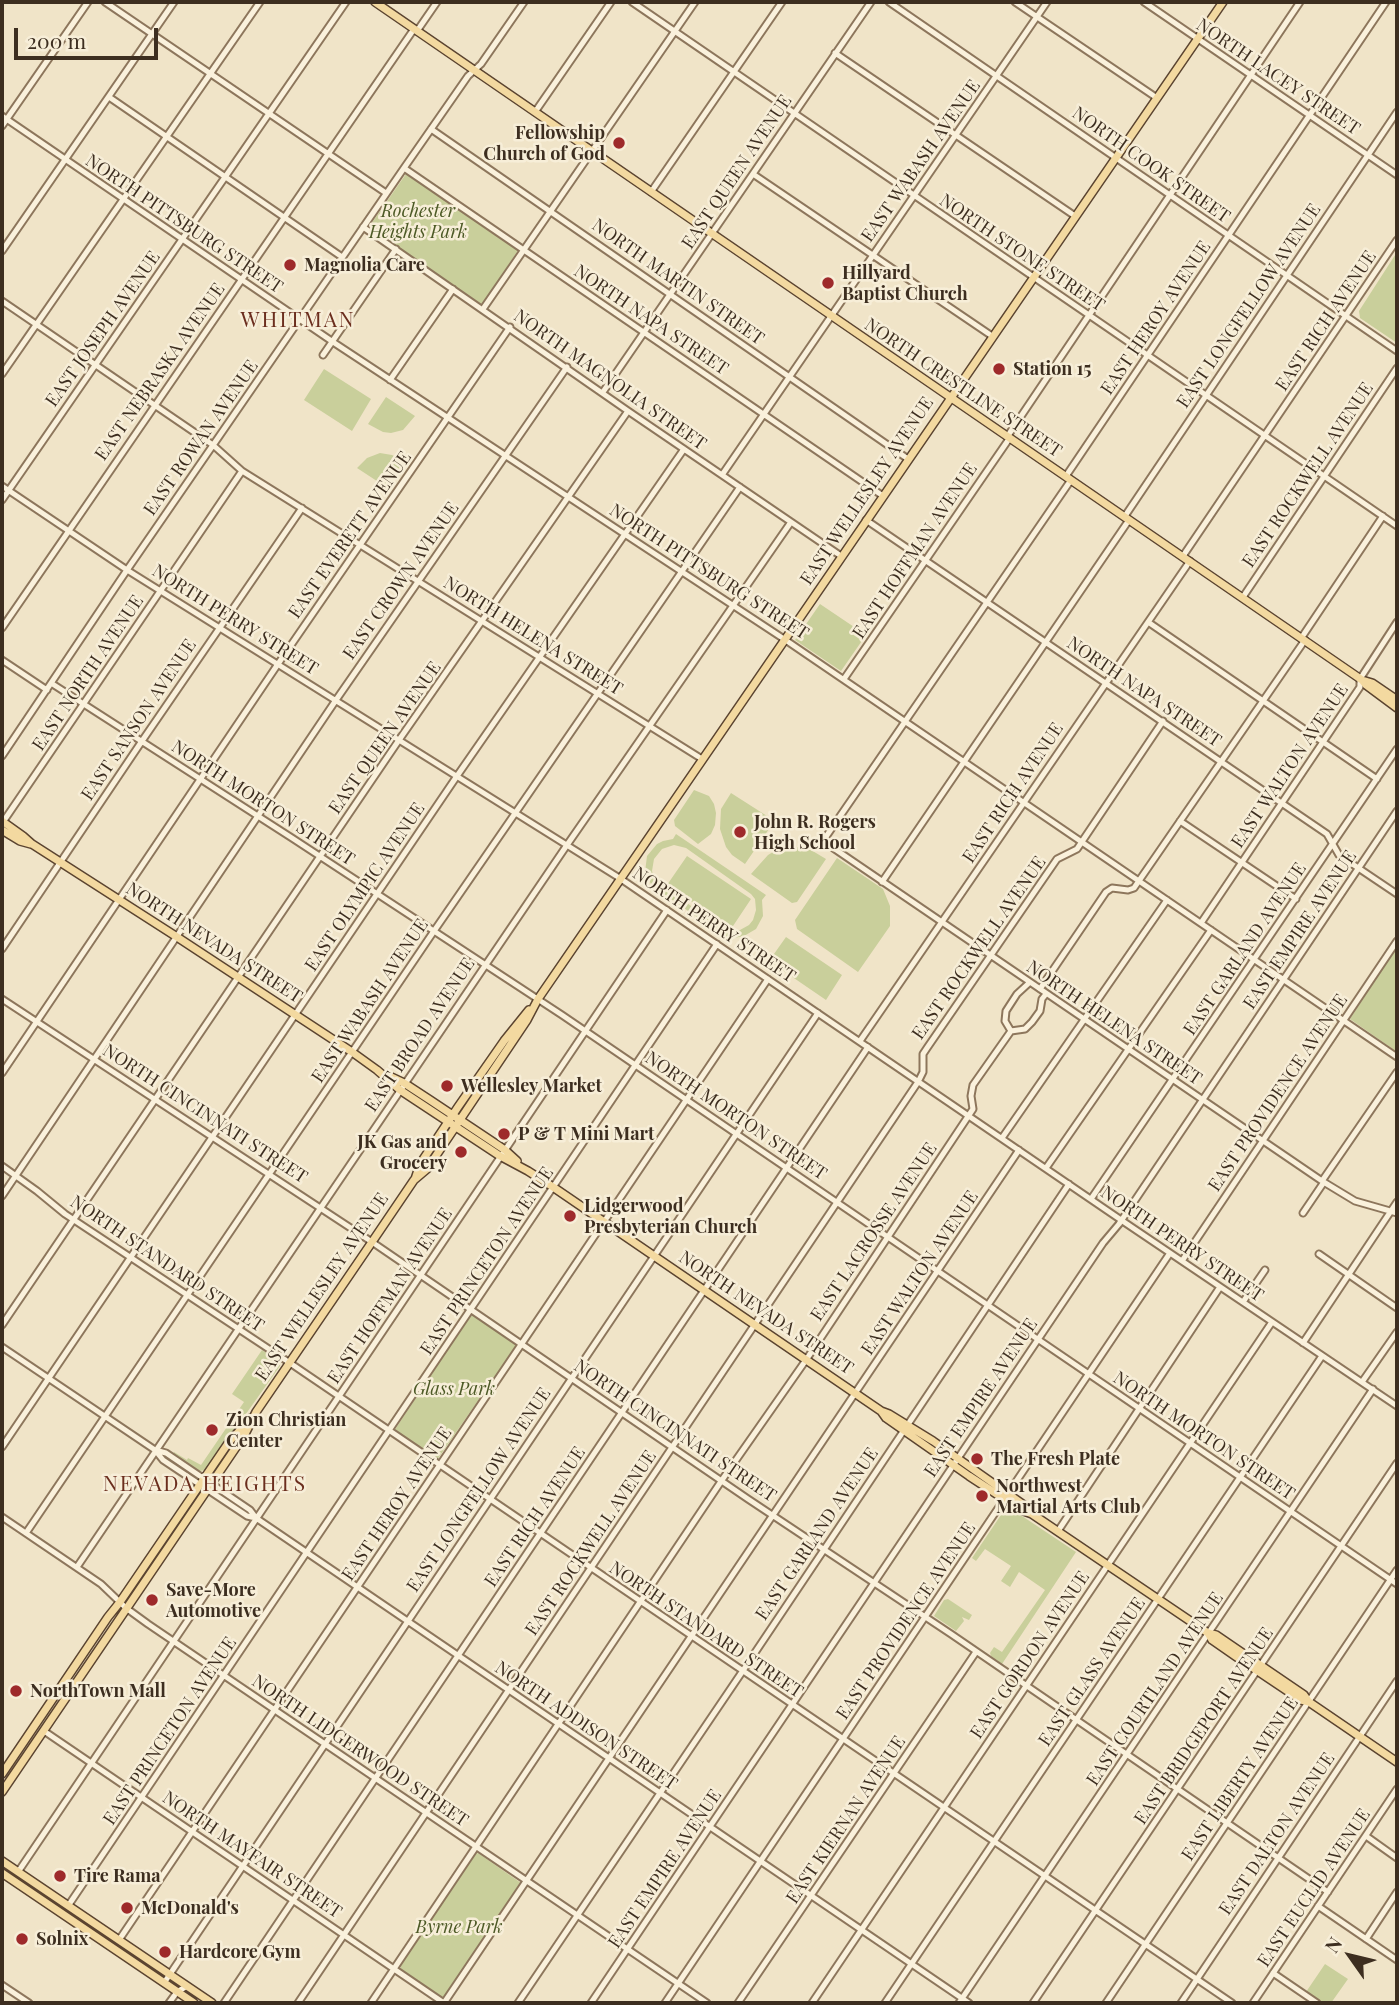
<!DOCTYPE html>
<style>
body{margin:0}
#map{position:relative;width:1399px;height:2005px;overflow:hidden;background:#f0e4c8;font-family:"Playfair Display",serif}
canvas{display:block}
.frame{position:absolute;inset:0;border:4px solid #3d2e20;pointer-events:none}
.north{position:absolute;left:1315px;top:1921px;width:70px;height:70px;-webkit-text-stroke:5px #f7eed8;paint-order:stroke;rotate:304deg;font-size:19px;font-weight:700;line-height:28px;text-align:center;color:#3d2e20}
.north::after{content:'';display:block;margin:auto;width:24px;height:32px;background:#3d2e20;clip-path:polygon(50% 0,100% 100%,50% 72%,0 100%)}
.scale{position:absolute;left:14px;top:28px;width:144px;height:32px;box-sizing:border-box;border:4px solid #3d2e20;border-top:0;padding-left:9px;font-size:21px;line-height:24px;white-space:nowrap;color:#3d2e20;-webkit-text-stroke:5px #f7eed8;paint-order:stroke}
</style>
<div id="map">
<canvas width="1399" height="2005"></canvas>
<div class="frame"></div>
<div class="north">N</div>
<div class="scale">200 m</div>
</div>
<script>
const c = document.querySelector('canvas').getContext('2d');
c.lineJoin = 'round';
function fill(path, color) { c.fillStyle = color; c.fill(path, 'evenodd'); }
const shape = rows => new Path2D(rows.map(r => 'M' + r).join(''));
function trace(path, color, width, dash) { c.strokeStyle = color; c.lineWidth = width; c.lineCap = dash ? 'butt' : 'round'; c.setLineDash(dash || []); c.stroke(path); }
function label(font, color, halo, rows, align = 'center') {
  c.font = font + ' "Playfair Display",serif'; c.lineWidth = 5; c.setLineDash([]); c.textBaseline = 'middle'; c.strokeStyle = halo; c.fillStyle = color; for (const [text, x, y, turn = 0] of rows) {
    c.save(); c.translate(x, y); c.rotate((+turn || 0) * Math.PI / 180); c.textAlign = isNaN(turn) ? turn : align; if (halo) c.strokeText(text, 0, 0); c.fillText(text, 0, 0); c.restore();
  }
}
const green = shape([
 [406,174,408,174,504,241,519,249,483,303,480,304,371,228,371,224],
 [1397,252,1397,343,1360,318,1359,311],
 [324,369,371,399,352,431,304,400],
 [386,397,415,416,403,430,391,433,383,432,368,424],
 [380,453,392,455,404,461,386,487,357,468,367,458],
 [820,604,866,635,841,671,795,640],
 [694,790,709,796,714,804,716,813,715,825,711,834,698,844,675,826,674,820],
 [731,793,767,816,769,829,745,864,732,855,726,847,720,829,721,809],
 [676,834,766,895,762,900,763,916,756,929,744,936,734,938,726,937,652,886,645,872,647,856,657,844,663,841,673,839],
 [674,845,686,848,751,894,755,899,756,910,753,920,749,925,740,930,734,931,722,928,656,881,652,871,654,859,662,849],
 [790,846,811,850,826,859,797,902,792,903,751,874,768,855,778,849],
 [687,856,751,899,731,929,667,885],
 [837,858,883,889,890,906,890,926,858,972,797,929,795,920],
 [786,937,842,975,826,1000,769,961],
 [1397,947,1397,1052,1350,1019],
 [470,1316,474,1316,515,1344,515,1347,437,1460,394,1431],
 [262,1350,280,1362,280,1366,206,1470,199,1471,173,1454,174,1452,187,1460,188,1458,201,1465,244,1402,232,1394],
 [1007,1506,1076,1552,1002,1664,991,1656,990,1653,994,1647,1002,1652,1045,1590,1019,1572,1010,1587,1001,1581,1011,1566,985,1549,976,1561,972,1558,1005,1509,1007,1509],
 [948,1599,972,1615,969,1620,962,1617,964,1621,956,1631,934,1616,944,1600],
 [478,1853,521,1883,443,1998,402,1971,400,1966,475,1854],
 [1325,1964,1348,1979,1331,2003,1324,2003,1306,1992]
]);
const minor = shape([
 [105,2,386,193],
 [632,2,1397,526],
 [889,2,1397,351],
 [1015,2,1157,98],
 [1144,2,1397,175],
 [417,31,437,2],
 [835,53,1075,216],
 [109,97,342,257],
 [535,112,611,2],
 [2,116,336,344,784,639,1397,1057],
 [2,126,88,2],
 [431,129,908,459],
 [404,168,883,496],
 [753,174,992,336],
 [651,192,782,2],
 [363,227,628,411,841,556],
 [2,251,174,2],
 [2,301,213,445,242,471,702,759],
 [483,309,695,2],
 [323,355,396,249],
 [2,374,260,2],
 [390,380,453,289],
 [603,392,871,2],
 [1007,437,1300,2],
 [722,475,1047,2],
 [1066,476,1386,2],
 [1071,480,823,841,1322,1181,1355,1201,1397,1213],
 [2,486,127,570,621,879,1127,1224,1397,1406],
 [2,500,346,2],
 [1125,516,1397,112],
 [866,520,1327,834,1339,855,1397,894],
 [1183,556,1397,240],
 [1243,597,1397,368],
 [1148,622,1377,779],
 [2,628,414,29],
 [1302,637,1383,516],
 [2,660,47,690],
 [844,679,1009,439],
 [51,683,292,838,562,1015,1397,1584],
 [2,756,127,570,404,168,468,76,481,64,524,2],
 [1180,821,1296,899],
 [3,822,242,471],
 [882,882,1129,520],
 [1201,923,1360,687,1360,679,1397,622],
 [2,949,142,741,302,508],
 [1040,989,1106,892,1112,888,1128,890,1134,888,1305,640],
 [2,999,372,1242,748,1499,951,1634,1328,1892],
 [1011,1031,1005,1021,1006,1011,1017,994,1029,983],
 [860,1041,1190,561],
 [2,1073,278,664,510,327],
 [1002,1138,1167,900],
 [2,1166,37,1191,65,1214,290,1363,1232,2003],
 [1046,1168,1211,930],
 [1322,1181,1397,1072],
 [2,1196,336,700,567,367],
 [1091,1199,1397,749],
 [1303,1213,1324,1182],
 [1319,1254,1397,1308],
 [1182,1261,1397,941],
 [1243,1302,1265,1270],
 [2,1325,399,740,628,411],
 [1303,1343,1397,1202],
 [2,1347,155,1450,166,1453,250,1510,256,1518],
 [1362,1382,1397,1332],
 [2,1447,457,776,684,449],
 [155,1450,163,1460,247,1516,256,1518,969,2003],
 [2,1517,101,1584,126,1608,148,1624,707,2003],
 [1058,1531,1220,1287],
 [26,1533,434,931,740,487],
 [77,1567,567,845,791,522],
 [44,1731,444,2003],
 [1366,1836,1397,1858],
 [18,1872,667,910],
 [68,1906,717,944],
 [1318,1906,1397,1960],
 [1366,1939,1397,1892],
 [119,1940,768,979],
 [1273,1973,1317,2003],
 [164,1983,818,1013],
 [2,1985,29,2003],
 [169,2003,177,1992,187,1986],
 [224,2003,868,1047],
 [298,2003,918,1082,923,1072,923,1054,927,1048,1057,859,1077,849,1163,721],
 [371,2003,722,1480,806,1360,973,1109,971,1096,973,1085,1011,1031,1025,1029,1032,1022,1040,1011,1042,999,1046,994],
 [444,2003,1019,1150],
 [518,2003,742,1672,1069,1184],
 [591,2003,1103,1243,1119,1224,1397,811],
 [665,2003,1170,1253],
 [738,2003,976,1652],
 [812,2003,1272,1322],
 [885,2003,1322,1356],
 [959,2003,1373,1389],
 [1033,2003,1397,1463],
 [1106,2003,1397,1570],
 [1181,2003,1397,1681],
 [1253,2003,1397,1789]
]);
const major = shape([
 [375,2,1362,680,1372,683,1397,700],
 [1362,680,1366,685,1397,708],
 [2,821,23,836,32,844,177,937,352,1052,377,1070,400,1090,500,1156,528,1171,553,1187,881,1411,886,1418,969,1476,1021,1510,1032,1514,1208,1633,1216,1635,1235,1648,1304,1695,1309,1702,1397,1762],
 [2,830,20,841,31,844],
 [387,1075,404,1083,430,1100,505,1150,517,1161],
 [415,1179,420,1164,458,1107,504,1041,529,1010],
 [881,1411,889,1414,933,1441,1024,1505,1030,1512],
 [1208,1633,1212,1640,1235,1656,1301,1700,1309,1702],
 [2,1774,108,1617,120,1602,229,1442,251,1418],
 [2,1792,245,1434,256,1412,372,1242,414,1180,427,1169,527,1020,538,999,1223,2],
 [2,1861,212,2003],
 [2,1873,194,2003]
]);
const markers = [
 [619,143,7,"#9e2a2b"],
 [290,265,7,"#9e2a2b"],
 [828,283,7,"#9e2a2b"],
 [999,369,7,"#9e2a2b"],
 [740,832,7,"#9e2a2b"],
 [447,1086,7,"#9e2a2b"],
 [504,1134,7,"#9e2a2b"],
 [461,1152,7,"#9e2a2b"],
 [570,1216,7,"#9e2a2b"],
 [212,1430,7,"#9e2a2b"],
 [977,1459,7,"#9e2a2b"],
 [982,1496,7,"#9e2a2b"],
 [152,1600,7,"#9e2a2b"],
 [16,1691,7,"#9e2a2b"],
 [60,1876,7,"#9e2a2b"],
 [127,1908,7,"#9e2a2b"],
 [22,1939,7,"#9e2a2b"],
 [165,1952,7,"#9e2a2b"]
];
const streetNames = [
 ["NORTH LACEY STREET",1278,77,34],
 ["EAST WABASH AVENUE",921,161,-55],
 ["NORTH COOK STREET",1151,165,35],
 ["EAST QUEEN AVENUE",737,172,-56],
 ["NORTH PITTSBURG STREET",184,224,34],
 ["NORTH STONE STREET",1022,253,34],
 ["NORTH MARTIN STREET",678,282,35],
 ["EAST LONGFELLOW AVENUE",1249,306,-56],
 ["EAST HEROY AVENUE",1156,318,-56],
 ["NORTH NAPA STREET",651,320,34],
 ["EAST RICH AVENUE",1326,321,-56],
 ["EAST JOSEPH AVENUE",103,329,-55],
 ["EAST NEBRASKA AVENUE",160,372,-55],
 ["NORTH MAGNOLIA STREET",610,380,35],
 ["NORTH CRESTLINE STREET",963,388,34],
 ["EAST ROWAN AVENUE",201,438,-55],
 ["EAST ROCKWELL AVENUE",1308,475,-56],
 ["EAST WELLESLEY AVENUE",867,491,-56],
 ["EAST EVERETT AVENUE",350,535,-55],
 ["EAST HOFFMAN AVENUE",915,551,-56],
 ["NORTH PITTSBURG STREET",709,572,33],
 ["EAST CROWN AVENUE",401,581,-55],
 ["NORTH PERRY STREET",235,620,32],
 ["NORTH HELENA STREET",533,636,32],
 ["EAST NORTH AVENUE",88,673,-56],
 ["NORTH NAPA STREET",1144,692,34],
 ["EAST SANSON AVENUE",139,720,-56],
 ["EAST QUEEN AVENUE",385,738,-55],
 ["EAST WALTON AVENUE",1290,766,-56],
 ["EAST RICH AVENUE",1013,793,-56],
 ["NORTH MORTON STREET",263,803,33],
 ["EAST OLYMPIC AVENUE",365,887,-56],
 ["NORTH PERRY STREET",714,925,34],
 ["EAST EMPIRE AVENUE",1300,930,-56],
 ["NORTH NEVADA STREET",214,943,33],
 ["EAST ROCKWELL AVENUE",979,948,-55],
 ["EAST GARLAND AVENUE",1245,949,-56],
 ["EAST WABASH AVENUE",370,1001,-56],
 ["NORTH HELENA STREET",1114,1023,34],
 ["EAST BROAD AVENUE",420,1035,-56],
 ["EAST PROVIDENCE AVENUE",1278,1093,-56],
 ["NORTH CINCINNATI STREET",205,1114,33],
 ["NORTH MORTON STREET",736,1116,34],
 ["EAST LACROSSE AVENUE",874,1232,-56],
 ["NORTH PERRY STREET",1182,1244,34],
 ["EAST PRINCETON AVENUE",487,1261,-56],
 ["NORTH STANDARD STREET",167,1264,34],
 ["EAST WALTON AVENUE",920,1273,-56],
 ["EAST WELLESLEY AVENUE",322,1287,-56],
 ["EAST HOFFMAN AVENUE",390,1296,-56],
 ["NORTH NEVADA STREET",766,1313,34],
 ["EAST EMPIRE AVENUE",981,1398,-56],
 ["NORTH CINCINNATI STREET",675,1431,34],
 ["NORTH MORTON STREET",1204,1436,34],
 ["EAST LONGFELLOW AVENUE",479,1490,-56],
 ["EAST HEROY AVENUE",397,1504,-56],
 ["EAST RICH AVENUE",535,1517,-56],
 ["EAST GARLAND AVENUE",817,1534,-56],
 ["EAST ROCKWELL AVENUE",591,1543,-56],
 ["EAST PROVIDENCE AVENUE",906,1621,-56],
 ["NORTH STANDARD STREET",706,1630,34],
 ["EAST GORDON AVENUE",1030,1655,-56],
 ["EAST GLASS AVENUE",1092,1672,-56],
 ["EAST COURTLAND AVENUE",1155,1689,-56],
 ["NORTH ADDISON STREET",586,1726,34],
 ["EAST BRIDGEPORT AVENUE",1204,1726,-56],
 ["EAST PRINCETON AVENUE",170,1731,-56],
 ["NORTH LIDGERWOOD STREET",360,1751,34],
 ["EAST LIBERTY AVENUE",1240,1779,-56],
 ["EAST KIERNAN AVENUE",846,1820,-56],
 ["EAST DALTON AVENUE",1277,1834,-56],
 ["NORTH MAYFAIR STREET",252,1855,34],
 ["EAST EMPIRE AVENUE",665,1869,-56],
 ["EAST EUCLID AVENUE",1314,1888,-56]
];
const poiNames = [
 ["Fellowship",605,133,"right"],
 ["Church of God",605,154,"right"],
 ["Magnolia Care",304,265],
 ["Hillyard",842,273],
 ["Baptist Church",842,294],
 ["Station 15",1013,369],
 ["John R. Rogers",754,822],
 ["High School",754,843],
 ["Wellesley Market",461,1086],
 ["P & T Mini Mart",518,1134],
 ["JK Gas and",447,1142,"right"],
 ["Grocery",447,1163,"right"],
 ["Lidgerwood",584,1206],
 ["Presbyterian Church",584,1227],
 ["Zion Christian",226,1420],
 ["Center",226,1441],
 ["The Fresh Plate",991,1459],
 ["Northwest",996,1486],
 ["Martial Arts Club",996,1507],
 ["Save-More",166,1590],
 ["Automotive",166,1611],
 ["NorthTown Mall",30,1691],
 ["Tire Rama",74,1876],
 ["McDonald's",141,1908],
 ["Solnix",36,1939],
 ["Hardcore Gym",179,1952]
];
const parkNames = [
 ["Rochester",418,211],
 ["Heights Park",418,232],
 ["Glass Park",454,1389],
 ["Byrne Park",459,1927]
];
const quarterNames = [
 ["WHITMAN",298,320],
 ["NEVADA HEIGHTS",205,1484]
];
fill(green, '#c9cf9b');
trace(minor, '#8d765c', 9);
trace(major, '#5b4430', 10);
trace(minor, '#faf1dc', 5);
trace(major, '#f3d9a0', 7);
for (const [x, y, r, color] of markers) { const dot = new Path2D(); dot.arc(x, y, r, 0, 2 * Math.PI); c.fillStyle = color; c.fill(dot); trace(dot, '#f7eed8', 2.5); }
label('18px', '#3d2e20', '#f7eed8', streetNames);
label('bold 18px', '#3d2e20', '#f7eed8', poiNames, 'left');
label('italic 18px', '#4d5a26', '#f7eed8', parkNames);
c.letterSpacing = '2px';
label('21px', '#6b2e1e', '#f7eed8', quarterNames);
c.letterSpacing = '0px';
</script>
